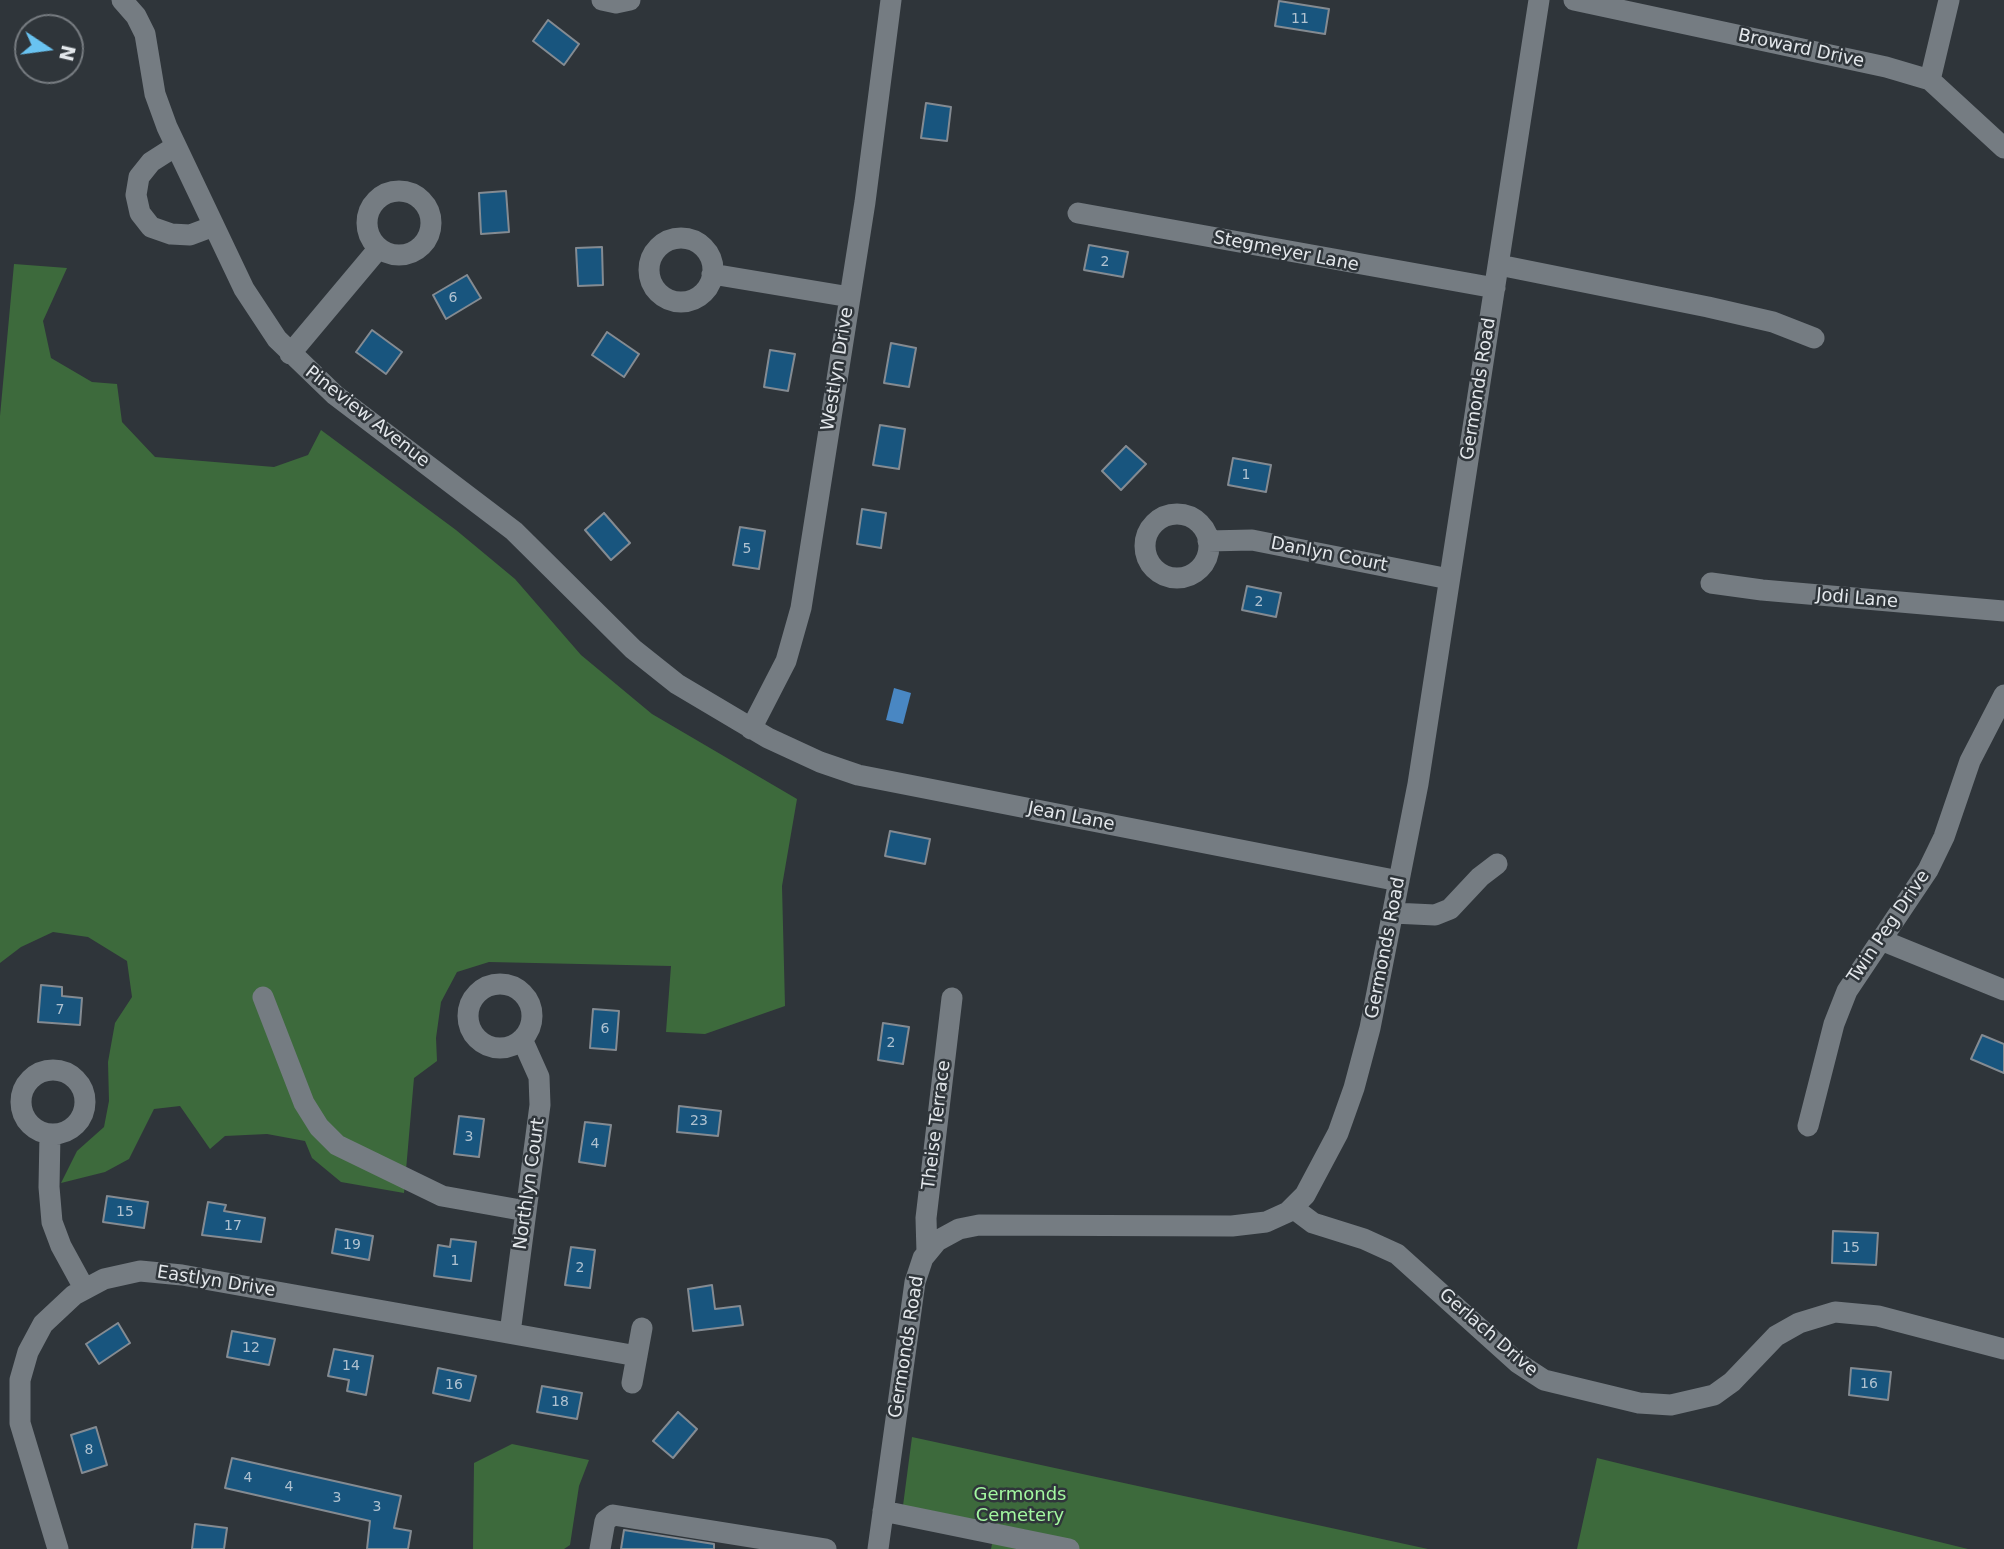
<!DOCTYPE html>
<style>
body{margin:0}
#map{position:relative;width:2004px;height:1549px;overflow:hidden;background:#2f353a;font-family:"DejaVu Sans",sans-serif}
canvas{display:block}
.north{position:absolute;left:14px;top:14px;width:70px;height:70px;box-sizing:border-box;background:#2f353a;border:2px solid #777c81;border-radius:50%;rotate:103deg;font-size:19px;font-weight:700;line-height:28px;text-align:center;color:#e3e7eb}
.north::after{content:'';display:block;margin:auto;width:24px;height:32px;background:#69c3f1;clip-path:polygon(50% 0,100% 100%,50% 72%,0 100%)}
</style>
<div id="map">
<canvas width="2004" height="1549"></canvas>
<div class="north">N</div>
</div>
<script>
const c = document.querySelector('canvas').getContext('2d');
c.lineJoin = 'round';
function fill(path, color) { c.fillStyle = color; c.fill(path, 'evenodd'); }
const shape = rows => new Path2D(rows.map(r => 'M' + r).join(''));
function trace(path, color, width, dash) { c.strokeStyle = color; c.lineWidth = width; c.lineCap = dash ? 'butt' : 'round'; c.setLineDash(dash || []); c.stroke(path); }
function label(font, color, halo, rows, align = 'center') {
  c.font = font + ' "DejaVu Sans",sans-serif'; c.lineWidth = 5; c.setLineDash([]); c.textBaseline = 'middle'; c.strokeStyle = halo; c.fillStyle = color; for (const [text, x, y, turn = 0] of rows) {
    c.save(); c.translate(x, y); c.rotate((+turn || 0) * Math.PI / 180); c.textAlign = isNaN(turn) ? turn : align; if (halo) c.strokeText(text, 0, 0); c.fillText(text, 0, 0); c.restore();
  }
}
const green = shape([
 [14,264,67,268,43,321,51,358,92,382,117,384,122,422,155,457,274,467,308,455,321,430,456,530,515,579,581,655,652,714,797,799,782,886,785,1006,705,1034,666,1032,671,966,489,962,457,972,441,1002,436,1038,437,1061,414,1078,404,1193,341,1182,312,1158,305,1141,267,1134,225,1136,210,1149,180,1106,154,1109,129,1159,105,1172,61,1183,77,1151,104,1127,109,1101,108,1062,115,1023,132,997,127,961,88,937,53,932,21,947,0,963,0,416],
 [912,1437,1428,1549,991,1549,993,1539,901,1521],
 [512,1444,589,1460,579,1486,570,1545,564,1549,473,1549,474,1463],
 [1597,1458,1968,1549,1577,1549]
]);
const water = shape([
 [894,688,911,693,903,724,886,720]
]);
const building = shape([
 [1279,1,1329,9,1325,34,1275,26,1279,1],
 [548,20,579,44,564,65,533,41,548,20],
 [926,103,951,107,947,141,921,138,926,103],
 [506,191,509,232,481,234,479,193,506,191],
 [1089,245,1128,252,1123,277,1084,270,1089,245],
 [602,247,603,285,578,286,576,248,602,247],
 [467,275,481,298,446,319,433,295,467,275],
 [372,330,402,352,386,374,356,352,372,330],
 [607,332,639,354,624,377,592,355,607,332],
 [891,343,916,348,909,387,884,383,891,343],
 [770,350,795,354,788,391,764,387,770,350],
 [880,425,905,429,899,469,873,465,880,425],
 [1126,446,1146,464,1121,490,1102,471,1126,446],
 [1233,458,1271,465,1266,492,1228,485,1233,458],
 [862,509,886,513,881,548,857,544,862,509],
 [604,513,630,543,611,560,585,530,604,513],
 [740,527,765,531,759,569,733,565,740,527],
 [1247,586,1281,593,1276,617,1242,610,1247,586],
 [890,831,930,839,925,864,885,856,890,831],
 [41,985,62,987,62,996,82,998,80,1025,38,1022,41,985],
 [593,1009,619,1011,616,1050,590,1048,593,1009],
 [883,1023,909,1027,903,1064,878,1060,883,1023],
 [1982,1035,2004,1044,2004,1073,1971,1059,1982,1035],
 [679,1106,721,1111,718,1136,677,1132,679,1106],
 [459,1116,484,1119,479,1157,454,1154,459,1116],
 [585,1122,611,1125,605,1166,579,1162,585,1122],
 [107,1196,148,1202,144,1228,103,1222,107,1196],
 [208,1202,226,1205,224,1211,265,1218,261,1242,202,1235,208,1202],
 [336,1229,373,1236,369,1260,332,1253,336,1229],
 [1833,1231,1878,1233,1876,1265,1832,1263,1833,1231],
 [451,1239,476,1242,471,1281,434,1276,438,1245,450,1247,451,1239],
 [571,1247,595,1250,590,1288,565,1285,571,1247],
 [712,1285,715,1309,740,1306,743,1325,693,1331,688,1289,712,1285],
 [118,1323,130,1343,99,1364,86,1344,118,1323],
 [232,1331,275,1339,269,1365,227,1357,232,1331],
 [334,1349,373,1356,366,1395,347,1391,349,1380,328,1376,334,1349],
 [438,1368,476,1376,470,1401,433,1393,438,1368],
 [1851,1368,1891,1372,1888,1400,1849,1395,1851,1368],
 [542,1386,582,1393,577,1419,537,1412,542,1386],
 [678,1412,697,1429,673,1458,653,1441,678,1412],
 [96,1427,107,1465,82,1473,71,1435,96,1427],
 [232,1458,401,1496,394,1528,411,1531,408,1549,367,1549,370,1521,225,1488,232,1458],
 [195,1524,227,1528,224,1549,192,1549,195,1524],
 [624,1530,714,1544,714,1549,621,1549,624,1530]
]);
const minor = shape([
 [122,0,136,16,145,34,155,94,167,127,244,289,277,339,335,395,514,531,633,649,677,684,768,738,820,762,858,775,1399,881],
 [602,0,616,3,630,0],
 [1574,0,1886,67,1930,80,2004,148],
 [1930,80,1949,0],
 [176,146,151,162,139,177,136,195,140,213,151,227,171,234,190,235,214,226],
 '367 223a32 32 0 1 1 64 0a32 32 0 1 1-64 0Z',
 [1078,213,1495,288],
 '649 270a32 32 0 1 1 64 0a32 32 0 1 1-64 0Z',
 [1499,265,1708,307,1773,322,1814,338],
 [712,274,850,297],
 [290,354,379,248],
 '1145 546a32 32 0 1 1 64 0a32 32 0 1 1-64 0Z',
 [1208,541,1252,540,1449,579],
 [1711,583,1762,590,2004,611],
 [751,729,786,661,801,608,865,202,891,0],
 [1393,913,1435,915,1450,909,1480,877,1497,864],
 [1881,940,2004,990],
 '468 1016a32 32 0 1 1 64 0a32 32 0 1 1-64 0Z',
 [263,997,304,1103,319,1127,337,1145,442,1196,526,1211],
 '21 1102a32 32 0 1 1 64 0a32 32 0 1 1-64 0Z',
 [1808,1126,1834,1024,1847,991,1928,870,1944,837,1970,761,2004,695],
 [50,1134,49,1187,52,1222,61,1246,84,1288],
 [1293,1208,1313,1223,1364,1239,1397,1254,1518,1363,1544,1380,1639,1403,1671,1405,1714,1395,1732,1382,1776,1336,1799,1323,1835,1312,1878,1316,2004,1349],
 [927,1253,926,1218,952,998],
 [510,1333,540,1105,539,1077,522,1039],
 [632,1383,642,1328],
 [883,1511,1069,1549],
 [58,1549,20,1423,20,1380,28,1352,43,1324,74,1295,104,1279,140,1271,182,1275,637,1356],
 [600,1549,605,1521,613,1515,826,1549],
 [878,1549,915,1282,923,1258,937,1241,959,1229,979,1225,1232,1226,1266,1222,1288,1212,1305,1195,1338,1133,1354,1088,1370,1028,1418,784,1539,0]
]);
const numberNames = [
 ["11",1300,19],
 ["2",1105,262],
 ["6",453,298],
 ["1",1246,475],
 ["5",747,549],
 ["2",1259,602],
 ["7",60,1010],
 ["6",605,1029],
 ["2",891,1043],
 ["23",699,1121],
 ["3",469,1137],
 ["4",595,1144],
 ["15",125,1212],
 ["17",233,1226],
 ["19",352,1245],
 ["15",1851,1248],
 ["1",455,1261],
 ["2",580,1268],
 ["12",251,1348],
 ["14",351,1366],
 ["16",1869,1384],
 ["16",454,1385],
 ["18",560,1402],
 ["8",89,1450],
 ["4",248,1478],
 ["4",289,1487],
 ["3",337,1498],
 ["3",377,1507]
];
const streetNames = [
 ["Broward Drive",1801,49,12],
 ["Stegmeyer Lane",1286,252,11],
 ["Westlyn Drive",838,369,-81],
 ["Germonds Road",1479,389,-81],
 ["Pineview Avenue",367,417,38],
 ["Danlyn Court",1329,555,11],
 ["Jodi Lane",1857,599,5],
 ["Jean Lane",1071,817,11],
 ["Twin Peg Drive",1889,927,-56],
 ["Germonds Road",1386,948,-79],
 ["Theise Terrace",937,1125,-83],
 ["Northlyn Court",530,1184,-82],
 ["Eastlyn Drive",216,1282,9],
 ["Gerlach Drive",1488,1333,41],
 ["Germonds Road",907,1347,-81]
];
const parkNames = [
 ["Germonds",1020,1495],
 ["Cemetery",1020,1516]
];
fill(green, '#3d6a3c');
fill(water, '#4987c3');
fill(building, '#18557e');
trace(building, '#848b92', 2);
trace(minor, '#757c82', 21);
label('14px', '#b0c2d0', null, numberNames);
label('18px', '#e3e7eb', '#2f353a', streetNames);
label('18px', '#a3f7a0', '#2f353a', parkNames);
</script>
